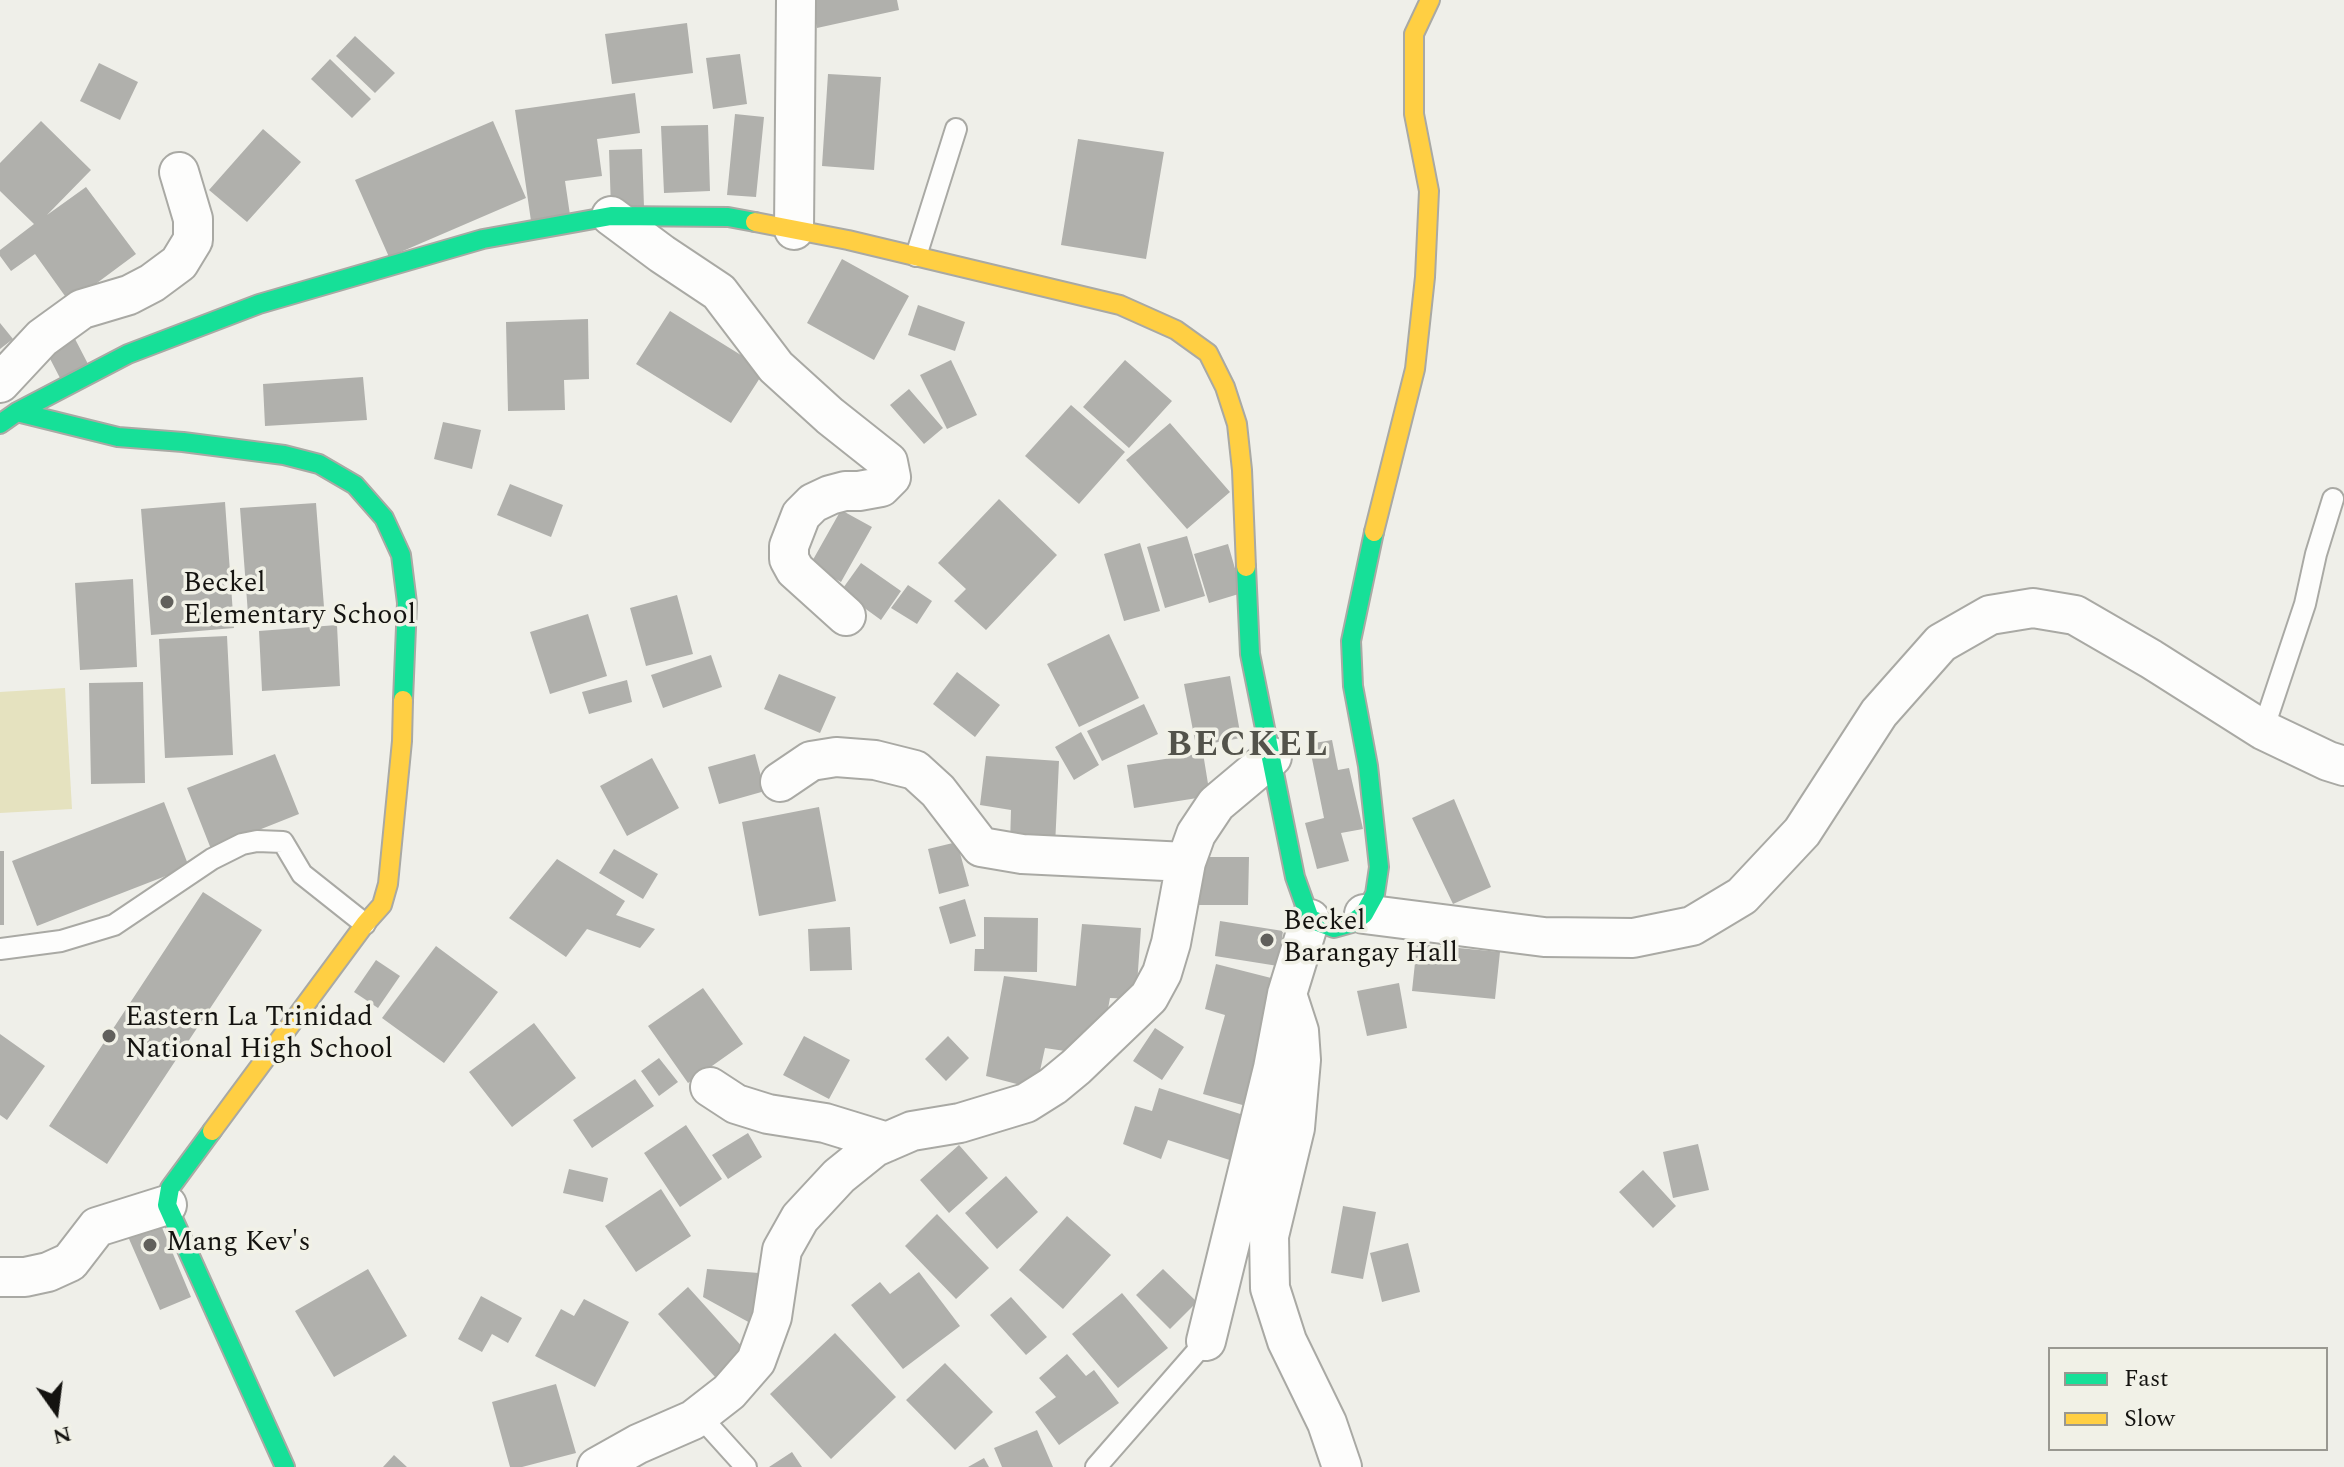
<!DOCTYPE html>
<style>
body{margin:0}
#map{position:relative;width:2344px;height:1467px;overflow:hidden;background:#efefe9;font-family:Spectral,serif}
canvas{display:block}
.legend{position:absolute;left:2048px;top:1347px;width:280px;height:104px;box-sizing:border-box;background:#f1f1e7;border:2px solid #999891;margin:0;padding:10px 14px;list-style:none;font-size:24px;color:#141310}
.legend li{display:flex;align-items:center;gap:16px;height:40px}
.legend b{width:40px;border:2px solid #999891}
.north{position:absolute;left:16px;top:1371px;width:80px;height:80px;-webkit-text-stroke:6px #f1f1e7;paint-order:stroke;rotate:166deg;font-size:22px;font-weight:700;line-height:32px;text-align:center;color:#141310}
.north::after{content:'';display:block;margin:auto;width:28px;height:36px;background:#141310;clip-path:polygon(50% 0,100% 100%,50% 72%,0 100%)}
</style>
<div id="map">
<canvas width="2344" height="1467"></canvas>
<ul class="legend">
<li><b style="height:10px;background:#16e098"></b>Fast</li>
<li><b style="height:10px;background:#ffcf43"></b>Slow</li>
</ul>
<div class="north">N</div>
</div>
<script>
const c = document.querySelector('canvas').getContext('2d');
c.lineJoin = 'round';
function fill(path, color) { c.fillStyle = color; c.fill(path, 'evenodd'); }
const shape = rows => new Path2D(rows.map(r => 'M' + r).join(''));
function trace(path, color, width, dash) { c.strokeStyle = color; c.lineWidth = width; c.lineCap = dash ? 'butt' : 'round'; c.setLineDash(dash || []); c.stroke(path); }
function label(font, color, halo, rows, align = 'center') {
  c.font = font + ' Spectral,serif'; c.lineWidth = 7; c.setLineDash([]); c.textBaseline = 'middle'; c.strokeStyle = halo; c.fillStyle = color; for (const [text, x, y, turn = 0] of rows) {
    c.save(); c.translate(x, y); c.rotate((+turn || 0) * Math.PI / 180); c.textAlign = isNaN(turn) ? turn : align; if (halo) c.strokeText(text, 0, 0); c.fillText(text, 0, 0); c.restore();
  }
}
const green = shape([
 [65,688,72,809,0,813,0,692]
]);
const building = shape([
 [811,0,897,0,899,10,817,28],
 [687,23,693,73,612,84,605,34],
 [355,36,395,73,375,93,336,56],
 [740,54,747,104,713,109,706,58],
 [330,59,371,99,352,118,311,79],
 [99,63,138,82,120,120,80,101],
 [828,74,881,77,874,170,822,166],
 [635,93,640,133,597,139,602,176,565,181,570,215,531,221,515,110],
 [735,114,764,117,756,197,727,195],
 [41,121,91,170,47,215,86,187,136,254,70,303,35,254,11,271,0,256,0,250,34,224,0,191,0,163],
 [493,121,526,198,389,257,355,180],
 [708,125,710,191,664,193,661,126],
 [263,129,301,162,247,222,209,190],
 [1078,139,1164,152,1146,259,1061,245],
 [642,149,644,207,611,208,609,150],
 [842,259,909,296,874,360,807,323],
 [918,305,965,322,955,351,908,335],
 [670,311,765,370,731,423,636,364],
 [588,319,589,379,564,380,565,410,508,411,506,322],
 [0,323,13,339,0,349],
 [74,337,88,364,60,378,46,351],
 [951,360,977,415,947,429,920,375],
 [1125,360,1172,401,1129,448,1083,407],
 [363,377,367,420,265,426,263,384],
 [909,389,943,428,924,444,890,405],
 [1071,405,1125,452,1079,504,1025,456],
 [443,422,481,430,472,469,434,459],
 [1170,423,1230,492,1187,529,1126,460],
 [510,484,563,505,551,537,497,515],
 [999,499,1057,555,986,630,954,601,966,589,938,563],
 [225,502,234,628,151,635,141,509],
 [316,503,324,607,248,614,240,508],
 [841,510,872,527,841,582,810,565],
 [1187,536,1205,596,1165,608,1147,547],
 [1140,543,1160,611,1124,621,1104,554],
 [1228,544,1242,593,1209,603,1194,554],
 [861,563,901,591,881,620,841,591],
 [133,579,137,667,80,670,75,583],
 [908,585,932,601,917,624,891,608],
 [677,595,693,654,646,666,630,608],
 [588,614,607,676,550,694,530,632],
 [337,625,340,686,262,691,259,631],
 [1109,634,1139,698,1079,727,1047,664],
 [227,636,233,755,165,758,159,639],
 [711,655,722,687,663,708,651,675],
 [957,672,1000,705,975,737,933,704],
 [779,674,836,697,820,733,764,709],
 [1230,676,1241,738,1196,746,1184,684],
 [627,680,632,702,589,714,582,692],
 [143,682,145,783,91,784,89,683],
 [1144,704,1158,734,1102,761,1087,731],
 [1081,732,1099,765,1074,780,1055,747],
 [1332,740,1338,770,1349,768,1363,829,1341,833,1349,861,1317,869,1305,823,1324,818,1309,744],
 [1203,753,1210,796,1134,808,1127,765],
 [275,754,299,814,211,849,187,788],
 [755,754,765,791,719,804,708,767],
 [986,756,1059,761,1055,846,1010,844,1011,810,980,805],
 [652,758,679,808,627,836,600,786],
 [1454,799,1491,887,1453,904,1412,818],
 [164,802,189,867,37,926,12,861],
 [819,807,836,901,759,916,742,822],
 [957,842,969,886,939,894,928,849],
 [614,849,658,874,643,899,599,873],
 [0,851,4,851,4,925,0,925],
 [1191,857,1249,857,1248,905,1190,905],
 [557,859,625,901,616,915,655,929,640,948,587,929,566,957,509,918],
 [203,892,262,930,107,1164,49,1126],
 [965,899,976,936,950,944,939,907],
 [984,917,1038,918,1037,972,974,971,975,949,984,949],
 [1220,921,1283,931,1278,966,1215,956],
 [1082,924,1141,928,1136,999,1110,998,1105,1025,1078,1053,1045,1048,1036,1089,986,1076,1004,976,1076,986],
 [850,927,852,970,810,971,808,929],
 [1417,944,1500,952,1495,999,1412,991],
 [436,946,498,992,444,1063,382,1018],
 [376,960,400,976,378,1008,354,992],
 [1216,964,1279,980,1246,1106,1203,1094,1225,1015,1205,1009],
 [1399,983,1407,1028,1367,1036,1357,991],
 [703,988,743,1044,688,1083,648,1026],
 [534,1023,576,1078,512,1127,469,1072],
 [1155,1028,1184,1047,1162,1080,1133,1061],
 [0,1034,45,1066,7,1120,0,1115],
 [804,1036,850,1060,829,1099,783,1075],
 [948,1036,969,1058,946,1081,925,1059],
 [659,1058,678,1082,659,1096,641,1071],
 [635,1079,654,1106,592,1148,573,1120],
 [1159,1088,1256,1119,1242,1164,1168,1140,1161,1159,1123,1144,1135,1106,1152,1111],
 [686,1125,722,1179,680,1207,644,1153],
 [748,1133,762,1157,728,1179,712,1155],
 [1698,1144,1709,1190,1673,1198,1663,1152],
 [959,1145,988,1178,949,1213,920,1180],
 [569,1169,608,1178,603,1202,563,1193],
 [1643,1170,1676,1206,1653,1228,1619,1192],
 [1006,1176,1038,1212,997,1249,965,1213],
 [661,1189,691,1236,636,1272,605,1226],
 [1343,1206,1376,1212,1363,1279,1331,1273],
 [937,1214,989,1268,956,1299,905,1246],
 [1067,1216,1111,1255,1063,1309,1019,1270],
 [158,1218,191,1297,160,1310,126,1232],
 [1408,1243,1420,1292,1382,1302,1370,1253],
 [368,1269,407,1336,334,1377,295,1311],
 [707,1269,759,1273,752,1324,703,1297],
 [1163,1269,1197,1302,1170,1329,1136,1295],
 [919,1272,960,1326,903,1369,851,1305,880,1282,890,1294],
 [688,1287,746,1351,716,1378,658,1314],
 [1122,1293,1168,1348,1118,1388,1072,1334],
 [481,1296,522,1318,508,1343,492,1334,482,1352,458,1339],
 [1011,1297,1047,1337,1026,1355,990,1315],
 [584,1299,629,1322,595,1387,535,1356,561,1309,574,1316],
 [835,1333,896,1397,831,1459,770,1394],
 [1067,1354,1086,1376,1094,1370,1119,1403,1059,1445,1035,1412,1056,1397,1039,1378],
 [945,1363,993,1412,955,1450,906,1400],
 [556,1384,576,1453,522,1467,510,1467,492,1402],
 [1037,1430,1053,1467,1002,1467,994,1448],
 [792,1452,802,1467,769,1467],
 [394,1455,407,1467,383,1467],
 [984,1458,989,1467,968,1467]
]);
const lane = shape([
 [916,256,956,129],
 [2263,730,2305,604,2316,554,2333,499],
 [0,949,61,941,114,925,212,859,242,844,257,841,283,842,302,874,365,924],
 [699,1415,746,1467],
 [1096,1467,1206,1341]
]);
const street = shape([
 [611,216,662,254,719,292,776,367,830,416,888,462,891,477,881,487,859,491,845,491,830,495,813,503,801,515,789,546,789,559,795,570,846,616],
 [794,230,796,0],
 [0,383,42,338,82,309,129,295,152,283,179,263,193,240,193,219,179,172],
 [780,782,811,761,836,757,875,760,915,770,938,791,981,847,1022,854,1186,862],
 [1364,914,1544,937,1633,938,1692,926,1742,896,1802,832,1879,713,1941,643,1990,615,2033,608,2075,615,2151,659,2263,730,2328,761,2344,766],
 [1287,994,1299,1031,1301,1060,1295,1128,1269,1236,1270,1288,1287,1341,1327,1423,1342,1467],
 [710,1087,736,1104,768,1114,825,1123,887,1142],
 [0,1277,25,1277,48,1272,70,1262,97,1227,167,1205],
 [1206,1341,1273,1068,1287,994,1310,919],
 [597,1467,638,1444,693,1420,729,1392,756,1361,772,1317,782,1250,800,1218,839,1176,875,1147,912,1131,960,1123,1026,1103,1053,1086,1076,1067,1149,997,1162,973,1171,943,1186,862,1196,834,1216,804,1272,757]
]);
const fast = shape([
 [17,412,118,437,183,442,284,455,319,464,355,485,384,518,401,555,407,603,403,700],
 [0,424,17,412,128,354,259,304,483,239,611,216,728,217,755,222],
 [1246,567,1250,654,1295,877,1310,919,1334,928,1352,923,1364,914,1375,894,1379,867,1368,766,1353,686,1351,641,1374,532],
 [212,1131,170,1188,167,1205,285,1467]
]);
const slow = shape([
 [755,222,848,240,1120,305,1176,330,1208,353,1225,387,1237,424,1242,470,1246,567],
 [1374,532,1415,369,1425,277,1429,191,1414,114,1414,34,1430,0],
 [212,1131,365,924,382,905,388,884,402,741,403,700]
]);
const markers = [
 [167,602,8,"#61605c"],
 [1267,940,8,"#61605c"],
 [109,1036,8,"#61605c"],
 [150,1245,8,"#61605c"]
];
const poiNames = [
 ["Beckel",183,586],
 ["Elementary School",183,618],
 ["Beckel",1283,924],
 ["Barangay Hall",1283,956],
 ["Eastern La Trinidad",125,1020],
 ["National High School",125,1052],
 ["Mang Kev's",166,1245]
];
const districtNames = [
 ["BECKEL",1248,748]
];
fill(green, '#e5e2bf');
fill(building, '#b0b0ac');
trace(lane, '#a9a9a4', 24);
trace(street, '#a9a9a4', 42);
trace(fast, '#a9a9a4', 22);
trace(slow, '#a9a9a4', 22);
trace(lane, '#fdfdfc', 20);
trace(street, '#fdfdfc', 38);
trace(fast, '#16e098', 18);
trace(slow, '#ffcf43', 18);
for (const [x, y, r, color] of markers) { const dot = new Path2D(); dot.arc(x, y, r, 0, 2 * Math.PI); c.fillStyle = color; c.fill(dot); trace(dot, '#f1f1e7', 3); }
label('28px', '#141310', '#f1f1e7', poiNames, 'left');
c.letterSpacing = '2px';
label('bold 36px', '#53534b', '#f1f1e7', districtNames);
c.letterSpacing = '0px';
</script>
